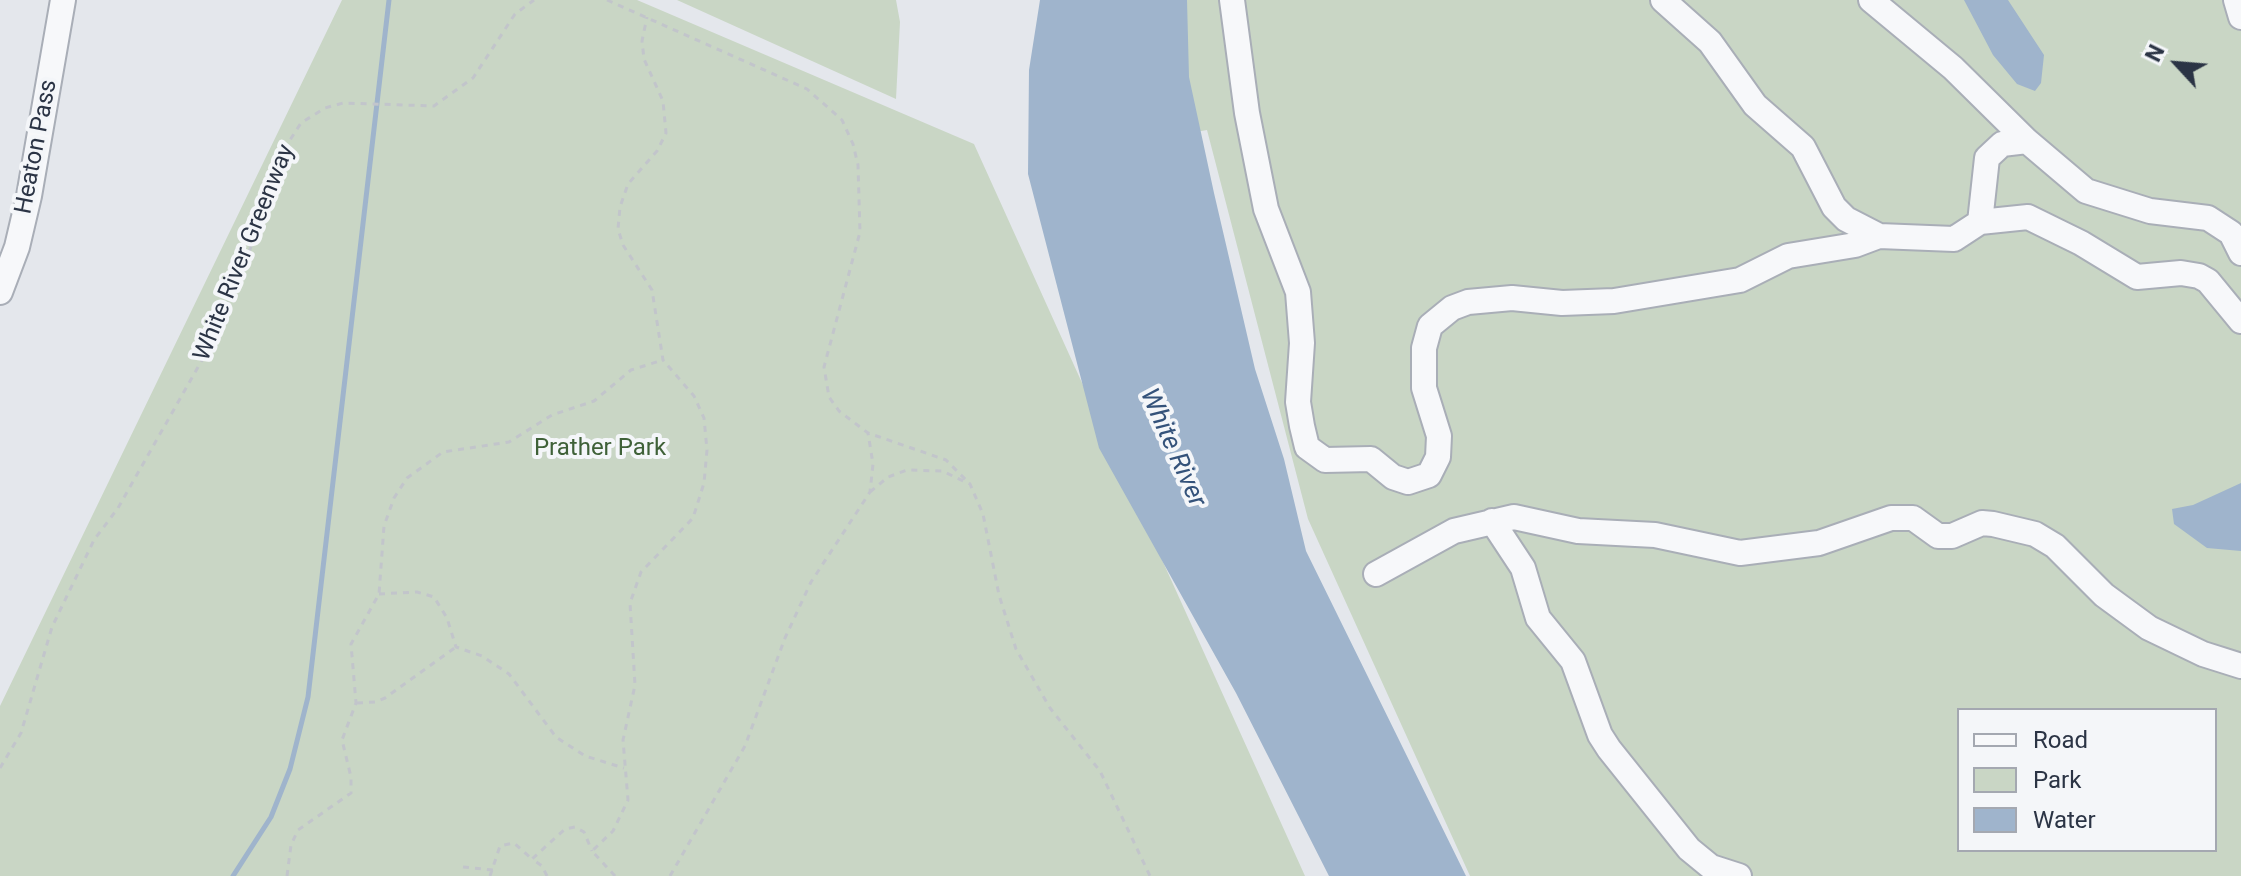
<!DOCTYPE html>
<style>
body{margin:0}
#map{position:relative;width:2241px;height:876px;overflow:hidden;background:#e4e7ec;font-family:Roboto,sans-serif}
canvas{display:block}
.legend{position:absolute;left:1957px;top:708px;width:260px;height:144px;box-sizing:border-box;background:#f4f6f9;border:2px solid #a4a8b1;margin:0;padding:10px 14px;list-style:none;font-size:24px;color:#2b3445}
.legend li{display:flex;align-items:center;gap:16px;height:40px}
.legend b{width:40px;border:2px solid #a4a8b1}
.north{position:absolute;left:2137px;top:24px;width:80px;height:80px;-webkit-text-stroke:6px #f4f6f9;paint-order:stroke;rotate:296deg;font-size:22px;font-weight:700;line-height:32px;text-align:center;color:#2b3445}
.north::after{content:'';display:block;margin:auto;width:28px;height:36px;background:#2b3445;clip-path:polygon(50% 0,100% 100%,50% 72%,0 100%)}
</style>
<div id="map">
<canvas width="2241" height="876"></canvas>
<ul class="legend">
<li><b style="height:10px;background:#f7f8fa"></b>Road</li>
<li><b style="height:22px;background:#c9d6c5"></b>Park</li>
<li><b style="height:22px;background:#9fb4cc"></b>Water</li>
</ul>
<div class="north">N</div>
</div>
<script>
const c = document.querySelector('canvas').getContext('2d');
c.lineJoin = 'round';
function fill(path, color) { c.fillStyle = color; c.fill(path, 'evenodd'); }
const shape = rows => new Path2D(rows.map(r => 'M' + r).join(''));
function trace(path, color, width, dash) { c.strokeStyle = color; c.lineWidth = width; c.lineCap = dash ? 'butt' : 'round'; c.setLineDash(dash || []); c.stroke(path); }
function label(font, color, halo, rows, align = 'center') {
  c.font = font + ' Roboto,sans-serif'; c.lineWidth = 8; c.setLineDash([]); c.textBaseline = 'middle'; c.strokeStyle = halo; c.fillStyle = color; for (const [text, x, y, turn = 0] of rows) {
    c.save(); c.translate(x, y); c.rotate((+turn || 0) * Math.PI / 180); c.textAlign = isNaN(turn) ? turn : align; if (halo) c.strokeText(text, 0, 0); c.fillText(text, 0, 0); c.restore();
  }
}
const green = shape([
 [342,0,637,0,974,144,1305,876,0,876,0,706],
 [677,0,896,0,900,22,896,99],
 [1163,0,2241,0,2241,876,1470,876,1308,519,1207,130,1168,137],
 [1959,710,2215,710,2215,850,1959,850]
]);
const water = shape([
 [1040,0,1187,0,1189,77,1214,193,1255,369,1284,459,1306,551,1466,876,1329,876,1236,693,1099,448,1028,174,1029,70],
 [1964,0,2008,0,2044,55,2041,83,2035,91,2017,84,1993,55],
 [2241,483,2241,551,2207,548,2174,524,2172,509,2193,505]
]);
const stream = shape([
 [233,876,271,817,290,769,308,697,389,0]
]);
const path = shape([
 [607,0,807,89,842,120,853,144,858,165,860,232,824,367,829,397,839,411,868,433,946,460,970,484],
 [870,492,888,477,907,470,942,471,970,484,983,514,999,595,1016,649,1050,708,1100,771,1150,876],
 [379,594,417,592,434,597,447,618,456,647,482,656,509,674,556,737,585,756,624,768],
 [357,703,375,702,385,698,456,647],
 [0,768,21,733,52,627,94,540,118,508,202,360,241,274,290,140,301,123,325,108,343,103,434,106,473,78,515,14,534,0],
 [463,867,493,870],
 [287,876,291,845,298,830,351,793,351,777,342,740,356,703,351,644,379,594,384,526,394,498,407,478,443,452,509,442,552,415,594,401,631,370,663,360],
 [490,876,500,846,514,843,532,859],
 [547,876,542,866,532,859,565,829,575,827,584,832,592,851],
 [615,876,592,851,613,831,628,800,623,740,635,685,630,603,641,572,693,518,704,483,707,450,704,418,694,396,663,360,652,290,623,245,618,229,620,207,628,184,657,151,666,133,663,101,644,59,642,41,647,17],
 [670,876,745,746,785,638,811,582,870,492,873,464,868,433]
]);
const minor = shape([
 [1232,0,1247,113,1266,209,1298,292,1302,343,1298,402,1302,426,1307,447,1325,460,1371,459,1393,477,1408,482,1429,475,1438,457,1439,436,1424,388,1424,348,1430,326,1452,308,1468,302,1512,298,1562,303,1614,301,1740,280,1788,256,1855,245,1879,236,1954,239,1980,222,2028,217,2081,243,2137,277,2181,273,2199,276,2208,281,2241,321],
 [1663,0,1710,42,1755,105,1803,147,1834,207,1846,219,1879,236],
 [1871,0,1953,68,2027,141,2086,191,2150,211,2208,218,2231,233,2241,253],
 [2236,0,2241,17],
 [1980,222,1987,158,2002,144,2027,141],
 [0,292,17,247,29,196,63,0],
 [1492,521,1523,568,1538,618,1573,661,1600,735,1609,749,1689,849,1711,867,1739,876],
 [1376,574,1454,531,1514,517,1578,531,1655,535,1740,553,1819,543,1891,518,1913,518,1938,536,1952,536,1982,523,1993,524,2035,534,2055,546,2104,595,2149,628,2203,654,2241,666]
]);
const streetNames = [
 ["Heaton Pass",37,147,-79],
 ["White River Greenway",245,253,-68]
];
const parkNames = [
 ["Prather Park",600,449]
];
const waterNames = [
 ["White River",1172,448,66]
];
fill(green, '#c9d6c5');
fill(water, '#9fb4cc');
trace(stream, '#9fb4cc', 5);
trace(minor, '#a9aeb7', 28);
trace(path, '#c2c5cb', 3, [6, 6]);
trace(minor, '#f7f8fa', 24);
label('24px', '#2b3445', '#f4f6f9', streetNames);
label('24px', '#3f6138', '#f4f6f9', parkNames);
label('italic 26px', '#34527a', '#f4f6f9', waterNames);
</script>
